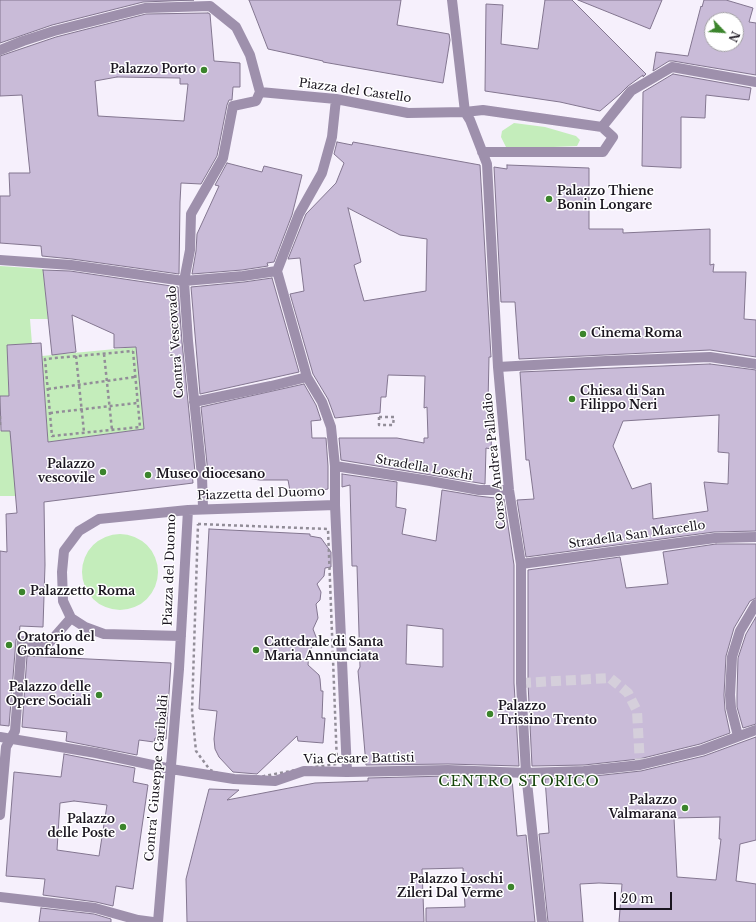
<!DOCTYPE html>
<style>
body{margin:0}
#map{position:relative;width:756px;height:922px;overflow:hidden;background:#f6f0fc;font-family:"Libre Baskerville",serif}
canvas{display:block}
.north{position:absolute;left:704px;top:12px;width:40px;height:40px;box-sizing:border-box;background:#fff;border:1px solid #a3a1a5;border-radius:50%;rotate:115deg;font-size:11px;font-weight:700;line-height:16px;text-align:center;color:#1a151f}
.north::after{content:'';display:block;margin:auto;width:14px;height:18px;background:#3b842c;clip-path:polygon(50% 0,100% 100%,50% 72%,0 100%)}
.scale{position:absolute;left:614px;top:892px;width:58px;height:18px;box-sizing:border-box;border:2px solid #1a151f;border-top:0;padding-left:5px;font-size:12px;line-height:14px;white-space:nowrap;color:#1a151f;-webkit-text-stroke:3px #fff;paint-order:stroke}
</style>
<div id="map">
<canvas width="756" height="922"></canvas>
<div class="north">N</div>
<div class="scale">20 m</div>
</div>
<script>
const c = document.querySelector('canvas').getContext('2d');
c.lineJoin = 'round';
function fill(path, color) { c.fillStyle = color; c.fill(path, 'evenodd'); }
const shape = rows => new Path2D(rows.map(r => 'M' + r).join(''));
function trace(path, color, width, dash) { c.strokeStyle = color; c.lineWidth = width; c.lineCap = dash ? 'butt' : 'round'; c.setLineDash(dash || []); c.stroke(path); }
function label(font, color, halo, rows, align = 'center') {
  c.font = font + ' "Libre Baskerville",serif'; c.lineWidth = 3; c.setLineDash([]); c.textBaseline = 'middle'; c.strokeStyle = halo; c.fillStyle = color; for (const [text, x, y, turn = 0] of rows) {
    c.save(); c.translate(x, y); c.rotate((+turn || 0) * Math.PI / 180); c.textAlign = isNaN(turn) ? turn : align; if (halo) c.strokeText(text, 0, 0); c.fillText(text, 0, 0); c.restore();
  }
}
const green = shape([
 [514,123,545,127,576,136,580,140,577,146,507,149,501,137,502,131],
 [0,266,43,269,48,319,30,319,32,344,7,345,9,396,0,396],
 [136,347,144,429,48,442,42,356],
 [0,431,11,431,16,496,0,496],
 '82 572a38 38 0 1 1 76 0a38 38 0 1 1-76 0Z'
]);
const building = shape([
 [0,0,194,0,143,2,52,25,0,43,0,0],
 [249,0,401,0,397,25,449,34,450,40,443,83,323,62,323,61,268,49,249,0],
 [545,0,572,0,646,74,643,77,643,75,628,86,620,94,600,111,560,102,485,91,486,4,503,5,501,44,538,49,545,0],
 [578,0,662,0,650,29,578,0],
 [704,0,726,0,753,8,749,22,756,23,756,75,673,61,669,61,653,71,656,52,688,56,701,6,702,7,704,0],
 [712,20,736,20,736,44,712,44,712,20],
 [208,13,210,14,214,61,240,63,240,87,233,87,232,100,229,100,227,105,217,156,201,184,181,183,180,202,179,274,72,259,42,256,41,246,0,243,0,196,10,196,9,173,30,173,22,95,0,96,0,56,56,37,146,14,208,13],
 [117,77,180,78,180,84,188,84,184,121,98,116,95,81,117,77],
 [673,74,751,88,749,100,706,95,705,118,681,117,681,168,642,166,643,92,673,74],
 [337,142,352,145,353,142,480,165,491,357,489,357,488,403,493,403,491,449,486,448,485,484,341,460,339,438,397,438,424,443,424,438,428,438,427,407,424,408,425,376,388,375,386,397,381,397,380,413,335,418,328,399,313,374,290,294,304,291,300,258,288,259,306,214,336,183,344,163,334,154,337,142],
 [348,208,400,235,427,239,426,291,364,301,354,265,361,262,348,208],
 [227,163,262,172,264,166,302,175,292,215,274,262,267,263,268,266,242,270,192,274,196,251,197,234,219,186,215,185,227,163],
 [507,165,589,168,589,229,623,229,623,233,710,229,710,265,714,264,713,272,746,272,744,319,756,320,756,357,710,350,519,359,515,302,501,302,494,167,507,169,507,165],
 [43,270,70,271,178,287,182,342,195,472,192,471,193,483,44,502,45,565,43,627,20,626,19,635,16,640,9,726,0,725,0,551,7,552,6,514,17,513,10,431,1,431,0,396,9,396,7,345,41,343,48,442,144,429,136,347,114,348,114,334,72,315,76,352,52,355,43,270],
 [272,278,299,372,200,394,191,287,244,282,272,278],
 [710,364,756,370,756,531,714,532,526,557,517,500,534,499,529,460,526,460,520,372,710,364],
 [719,415,718,452,729,453,728,484,704,482,708,511,653,519,651,483,632,489,613,446,623,421,719,415],
 [304,384,316,405,321,420,311,421,312,438,326,438,328,466,328,489,291,496,288,480,260,480,208,473,201,407,304,384],
 [342,474,397,482,396,507,406,509,402,534,436,541,442,490,478,496,504,499,514,565,514,683,519,766,448,764,366,765,358,671,360,667,357,566,352,566,350,485,342,487,342,474],
 [407,625,443,629,443,667,406,664,407,625],
 [209,529,310,534,310,536,321,538,331,552,331,567,325,568,324,576,317,584,321,592,320,600,316,604,318,618,313,629,316,637,316,642,309,651,308,665,319,675,320,679,321,691,323,691,322,718,325,718,323,743,298,741,297,736,257,774,233,772,219,757,215,749,214,739,217,711,199,709,209,529],
 [716,544,756,544,756,598,750,601,734,628,726,656,724,695,725,710,730,733,700,744,639,759,584,765,532,766,528,683,528,570,620,557,626,588,668,584,663,552,716,544],
 [756,617,756,724,743,728,737,707,737,695,738,658,746,634,756,617],
 [27,656,171,663,166,739,155,738,154,742,139,740,137,755,66,741,67,732,22,727,27,656],
 [756,737,756,840,740,844,736,881,756,884,756,922,619,922,622,884,599,883,580,884,583,922,548,922,539,834,549,833,545,779,585,777,641,771,704,756,756,737],
 [720,817,719,839,721,839,716,880,677,877,674,818,720,817],
 [64,754,135,768,133,782,148,785,133,889,116,886,113,906,96,902,43,895,45,879,6,876,14,772,61,777,64,754],
 [74,801,107,805,99,856,57,850,60,803,74,801],
 [448,776,512,779,517,836,526,835,535,922,426,922,426,908,465,907,463,868,422,869,424,922,187,922,186,879,209,789,239,790,227,800,315,783,368,781,368,778,448,776],
 [41,908,94,914,111,919,111,922,39,922,41,908]
]);
const pedestrianTunnel = shape([
 [521,683,610,678,628,693,637,711,640,765]
]);
const path = shape([
 [133,351,140,427,52,436,45,359,133,351],
 [104,354,112,430],
 [76,356,84,432],
 [48,389,135,377],
 [50,413,137,403],
 [0,416,0,426],
 [379,417,394,417,393,425,379,425,379,417],
 [198,524,328,529,337,764,307,768,264,776,244,778,228,777,210,770,196,751,192,711,198,524]
]);
const pedestrian = shape([
 [452,0,465,112,470,120,487,164,498,367,509,490,521,564,521,683,526,773,542,922],
 [0,50,23,41,54,31,145,8,210,6,236,27,250,55,260,92],
 [260,92,336,99,408,113,465,112,483,110,602,127,631,91,672,67,756,82],
 [336,99,332,137,322,173,299,214,277,271,307,377,322,402,331,427,335,466,335,505,347,772],
 [482,152,603,152,613,137,602,127],
 [0,260,71,265,184,281,243,276,277,271],
 [498,367,606,361,710,357,756,364],
 [194,402,271,386,307,377],
 [335,466,430,481,479,490,509,490],
 [203,508,202,476,188,341,184,281,190,250,191,214,223,158,233,106,256,101,260,92],
 [521,564,715,538,756,537],
 [181,636,104,634,85,627,71,618,63,601,62,572,64,551,79,531,99,519,188,510,335,505],
 [738,736,731,708,730,695,732,657,740,631,756,604],
 [0,737,96,753,171,769,234,779,275,781,304,771,347,772,448,770,526,773,584,771,640,765,702,750,756,730],
 [0,815,6,747,15,731,22,641,49,643,71,618],
 [0,897,95,908,138,920,153,922],
 [158,922,179,669,188,510]
]);
const markers = [
 [204,70,4,"#3b842c"],
 [549,199,4,"#3b842c"],
 [583,334,4,"#3b842c"],
 [572,399,4,"#3b842c"],
 [103,472,4,"#3b842c"],
 [148,475,4,"#3b842c"],
 [22,592,4,"#3b842c"],
 [9,645,4,"#3b842c"],
 [256,650,4,"#3b842c"],
 [99,695,4,"#3b842c"],
 [490,714,4,"#3b842c"],
 [685,808,4,"#3b842c"],
 [123,827,4,"#3b842c"],
 [511,887,4,"#3b842c"]
];
const poiNames = [
 ["Palazzo Porto",196,70,"right"],
 ["Palazzo Thiene",557,192],
 ["Bonin Longare",557,206],
 ["Cinema Roma",591,334],
 ["Chiesa di San",580,392],
 ["Filippo Neri",580,406],
 ["Palazzo",95,465,"right"],
 ["vescovile",95,479,"right"],
 ["Museo diocesano",156,475],
 ["Palazzetto Roma",30,592],
 ["Oratorio del",17,638],
 ["Gonfalone",17,652],
 ["Cattedrale di Santa",264,643],
 ["Maria Annunciata",264,657],
 ["Palazzo delle",91,688,"right"],
 ["Opere Sociali",91,702,"right"],
 ["Palazzo",498,707],
 ["Trissino Trento",498,721],
 ["Palazzo",677,801,"right"],
 ["Valmarana",677,815,"right"],
 ["Palazzo",115,820,"right"],
 ["delle Poste",115,834,"right"],
 ["Palazzo Loschi",503,880,"right"],
 ["Zileri Dal Verme",503,894,"right"]
];
const streetNames = [
 ["Piazza del Castello",355,91,8],
 ["Contra' Vescovado",176,342,-94],
 ["Corso Andrea Palladio",495,461,-96],
 ["Stradella Loschi",424,468,10],
 ["Piazzetta del Duomo",261,494,-2],
 ["Stradella San Marcello",637,535,-8],
 ["Piazza del Duomo",170,570,-88],
 ["Via Cesare Battisti",359,759,-1],
 ["Contra' Giuseppe Garibaldi",157,778,-85]
];
const quarterNames = [
 ["CENTRO STORICO",519,782]
];
fill(green, '#c4edbb');
fill(building, '#c9bbd8');
trace(building, '#837690', 1);
trace(pedestrianTunnel, '#d5cfdb', 10, [10, 5]);
trace(path, '#928d98', 2.5, [3, 3]);
trace(pedestrian, '#9e90ac', 10);
for (const [x, y, r, color] of markers) { const dot = new Path2D(); dot.arc(x, y, r, 0, 2 * Math.PI); c.fillStyle = color; c.fill(dot); trace(dot, '#fff', 1.5); }
label('bold 12px', '#1a151f', '#fff', poiNames, 'left');
label('12px', '#1a151f', '#fff', streetNames);
c.letterSpacing = '1px';
label('14px', '#15440b', '#fff', quarterNames);
c.letterSpacing = '0px';
</script>
